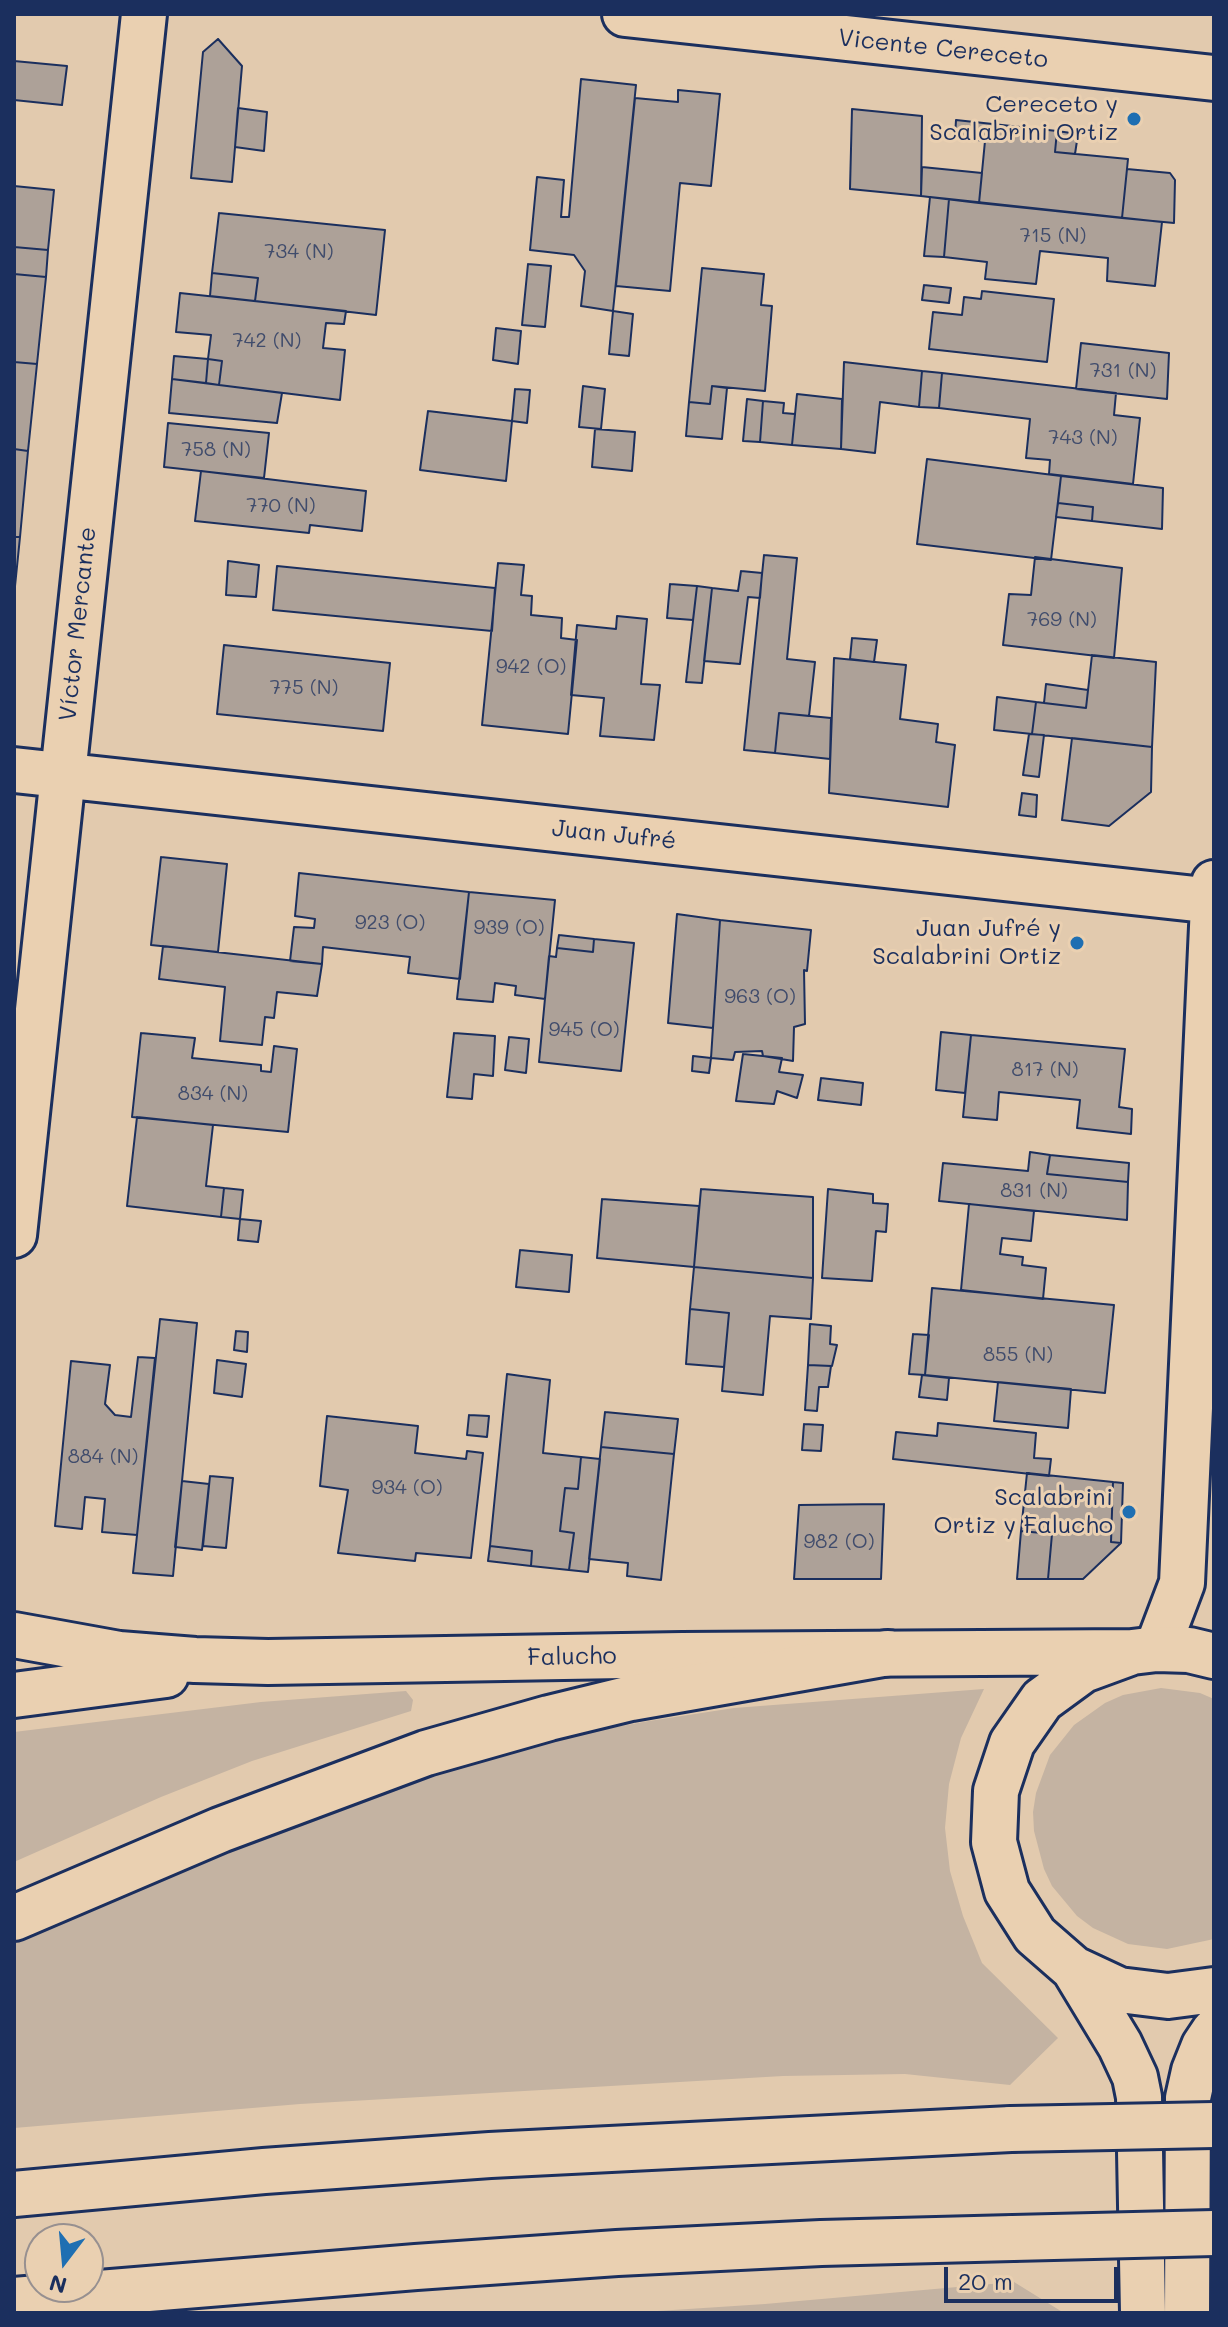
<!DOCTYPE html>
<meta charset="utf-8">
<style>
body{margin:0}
#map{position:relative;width:1228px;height:2327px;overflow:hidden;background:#e2caae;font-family:Mali,sans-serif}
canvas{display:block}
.frame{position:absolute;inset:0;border:16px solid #1b2f5e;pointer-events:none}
.north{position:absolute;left:24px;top:2223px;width:80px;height:80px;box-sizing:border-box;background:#ead0b1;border:2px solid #979090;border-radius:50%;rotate:196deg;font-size:22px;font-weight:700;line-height:32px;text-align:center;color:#1b2f5e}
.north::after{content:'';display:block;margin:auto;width:28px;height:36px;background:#1f6fb2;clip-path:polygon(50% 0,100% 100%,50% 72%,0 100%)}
.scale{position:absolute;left:944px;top:2267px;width:174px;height:36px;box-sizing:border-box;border:4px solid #1b2f5e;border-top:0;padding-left:10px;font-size:24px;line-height:28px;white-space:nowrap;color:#1b2f5e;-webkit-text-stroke:6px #ead0b1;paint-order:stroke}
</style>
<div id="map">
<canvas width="1228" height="2327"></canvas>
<div class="frame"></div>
<div class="north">N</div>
<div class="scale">20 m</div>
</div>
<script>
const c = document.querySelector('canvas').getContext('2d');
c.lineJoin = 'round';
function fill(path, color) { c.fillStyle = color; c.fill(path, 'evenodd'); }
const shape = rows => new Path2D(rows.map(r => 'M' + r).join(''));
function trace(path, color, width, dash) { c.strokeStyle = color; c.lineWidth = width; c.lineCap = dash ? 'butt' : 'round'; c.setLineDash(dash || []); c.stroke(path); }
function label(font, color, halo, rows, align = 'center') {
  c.font = font + ' Mali,sans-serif'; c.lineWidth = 6; c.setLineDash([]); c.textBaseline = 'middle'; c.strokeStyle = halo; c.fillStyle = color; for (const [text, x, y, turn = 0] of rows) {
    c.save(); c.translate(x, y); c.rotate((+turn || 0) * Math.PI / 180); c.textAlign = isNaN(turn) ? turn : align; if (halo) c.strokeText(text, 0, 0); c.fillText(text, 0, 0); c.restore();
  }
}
const green = shape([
 [1161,1688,1200,1693,1214,1699,1214,1939,1167,1949,1128,1944,1093,1928,1077,1916,1052,1886,1044,1869,1034,1831,1033,1812,1036,1793,1050,1755,1074,1725,1105,1703,1123,1695],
 [984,1689,961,1738,949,1784,945,1828,950,1871,963,1916,982,1963,1058,2038,1010,2085,905,2074,783,2076,300,2104,14,2128,14,1939,182,1865,389,1789,578,1734,649,1721,734,1708],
 [406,1691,413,1700,411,1711,252,1761,161,1797,14,1862,14,1732,261,1702],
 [1014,2282,1064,2313,627,2313,765,2304]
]);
const building = shape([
 [218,39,242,66,232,182,191,178,203,52,218,39],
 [14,61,67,66,62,105,14,100,14,61],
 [581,79,636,85,613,311,581,306,585,271,574,255,530,250,537,177,564,180,561,217,569,217,581,79],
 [678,90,720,94,711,186,680,183,670,291,616,286,635,98,678,102,678,90],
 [238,108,267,112,264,151,235,147,238,108],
 [852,109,922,116,921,196,850,189,852,109],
 [956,120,1057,131,1055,152,1128,159,1122,218,979,203,985,141,955,137,956,120],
 [1057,131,1078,134,1075,154,1055,152,1057,131],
 [922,167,982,173,979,203,921,196,922,167],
 [1127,169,1170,173,1175,180,1174,223,1122,218,1127,169],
 [14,186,54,190,48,250,14,247,14,186],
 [930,197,949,199,944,257,924,256,930,197],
 [949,199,1162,222,1155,286,1107,281,1108,258,1040,251,1036,284,985,279,987,262,944,257,949,199],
 [219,213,385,230,376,315,255,301,258,278,212,273,219,213],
 [14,247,48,250,46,277,14,274,14,247],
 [528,264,551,266,545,327,522,325,528,264],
 [702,268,764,274,761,305,772,306,765,391,712,386,710,404,689,402,702,268],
 [212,273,258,278,255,301,210,296,212,273],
 [14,274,46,277,37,364,14,362,14,274],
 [924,285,951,288,949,303,922,300,924,285],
 [982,291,1054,299,1047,362,929,349,933,312,962,315,964,297,981,299,982,291],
 [180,293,346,311,344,324,326,323,323,348,345,350,340,400,219,385,222,361,208,359,211,335,176,332,180,293],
 [613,311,633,314,629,356,609,354,613,311],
 [496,328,521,331,518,364,493,360,496,328],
 [1081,343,1169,353,1167,399,1076,389,1081,343],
 [174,356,208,359,206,383,172,379,174,356],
 [208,359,222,361,219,385,206,383,208,359],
 [14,362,37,364,28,451,14,449,14,362],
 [844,362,922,371,919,407,880,402,875,453,841,449,844,362],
 [922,371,942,373,939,408,919,407,922,371],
 [942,373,1116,393,1114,415,1140,418,1133,484,1049,474,1050,460,1026,458,1030,419,939,408,942,373],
 [172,379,282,393,277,423,169,413,172,379],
 [583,386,605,389,601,429,579,427,583,386],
 [712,386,727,388,722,439,686,436,689,402,710,404,712,386],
 [515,389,530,390,527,423,512,421,515,389],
 [797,394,842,399,841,449,792,445,797,394],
 [747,399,763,401,760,442,743,441,747,399],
 [763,401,784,403,783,413,795,414,792,445,760,442,763,401],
 [428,411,512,421,506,481,420,470,428,411],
 [168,423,269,433,264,478,164,467,168,423],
 [595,429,635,432,632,471,592,467,595,429],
 [14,449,28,451,20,537,14,537,14,449],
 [927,459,1061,476,1051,560,917,544,927,459],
 [201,471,366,491,362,531,310,525,309,533,195,521,201,471],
 [1061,476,1163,488,1162,529,1092,521,1093,507,1058,503,1061,476],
 [1058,503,1093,507,1092,521,1056,517,1058,503],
 [14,537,20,537,14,596,14,537],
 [764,555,797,558,787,659,815,662,809,716,779,713,775,753,744,750,764,555],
 [1035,557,1122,568,1114,658,1003,645,1009,594,1031,595,1035,557],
 [228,561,259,565,256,597,226,595,228,561],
 [498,563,524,565,521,595,532,596,531,615,562,618,561,638,577,640,568,734,482,725,498,563],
 [277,566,495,588,492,631,273,610,277,566],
 [741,571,762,573,760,598,748,597,740,664,704,661,712,588,738,591,741,571],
 [670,584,697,586,693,620,667,618,670,584],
 [697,586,712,588,702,683,686,682,697,586],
 [617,616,647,619,641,684,660,685,654,740,600,736,604,698,571,695,577,625,616,629,617,616],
 [852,638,877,640,874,662,850,659,852,638],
 [224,645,390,663,383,731,217,714,224,645],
 [1092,655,1156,662,1152,747,1032,734,1036,702,1086,708,1092,655],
 [834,658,906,665,900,719,938,724,936,742,955,745,948,807,829,793,834,658],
 [1046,684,1088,690,1086,708,1044,703,1046,684],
 [997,697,1036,702,1032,734,994,730,997,697],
 [779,713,831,718,830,759,775,753,779,713],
 [1029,734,1044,735,1039,777,1023,775,1029,734],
 [1072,738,1152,747,1151,792,1109,826,1062,820,1072,738],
 [1022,793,1037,795,1036,817,1019,815,1022,793],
 [161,857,227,864,218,952,151,945,161,857],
 [299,873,469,892,460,979,408,973,410,957,323,947,322,964,290,961,294,927,314,928,315,919,295,916,299,873],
 [469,892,555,900,545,999,515,995,516,986,495,983,493,1002,457,999,469,892],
 [677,914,720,920,713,1028,668,1023,677,914],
 [720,920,811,930,807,971,804,970,805,1024,794,1027,793,1061,763,1056,762,1051,735,1052,733,1060,711,1058,720,920],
 [559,935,594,939,593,952,557,948,559,935],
 [594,939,634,943,621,1071,539,1062,549,956,556,957,557,948,593,952,594,939],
 [163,946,322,964,317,996,277,992,274,1018,265,1017,262,1045,220,1041,225,987,159,979,163,946],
 [941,1032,971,1035,965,1093,936,1090,941,1032],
 [141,1033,195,1038,192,1058,261,1065,261,1071,271,1072,274,1046,297,1049,288,1132,132,1117,141,1033],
 [454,1033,495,1036,493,1076,474,1074,472,1099,447,1097,454,1033],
 [971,1035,1125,1049,1119,1107,1132,1109,1131,1134,1077,1128,1080,1100,999,1092,997,1120,963,1117,971,1035],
 [509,1037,529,1039,526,1073,505,1070,509,1037],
 [743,1054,782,1058,779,1072,803,1075,797,1098,777,1091,774,1104,736,1101,743,1054],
 [693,1056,711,1058,709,1073,692,1071,693,1056],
 [821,1078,863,1083,861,1105,818,1100,821,1078],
 [137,1117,213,1125,206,1186,224,1188,221,1217,127,1206,137,1117],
 [1030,1152,1050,1155,1047,1174,1128,1182,1127,1220,939,1201,943,1163,1028,1171,1030,1152],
 [1050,1155,1129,1163,1128,1182,1047,1174,1050,1155],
 [224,1188,243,1190,240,1219,221,1217,224,1188],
 [701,1189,813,1197,813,1278,694,1267,701,1189],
 [828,1189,873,1194,873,1203,888,1204,886,1232,876,1231,872,1281,822,1278,828,1189],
 [602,1199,699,1206,694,1267,597,1258,602,1199],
 [969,1204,1034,1211,1031,1241,1002,1238,1000,1254,1023,1257,1022,1265,1046,1268,1043,1299,961,1290,969,1204],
 [240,1219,261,1221,258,1242,238,1240,240,1219],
 [520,1250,572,1255,569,1292,516,1287,520,1250],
 [694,1267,813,1278,811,1319,770,1316,763,1395,722,1391,729,1313,690,1309,694,1267],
 [932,1288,1114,1305,1105,1393,925,1375,932,1288],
 [690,1309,729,1313,724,1367,686,1364,690,1309],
 [160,1319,197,1323,173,1576,133,1573,160,1319],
 [810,1324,831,1326,830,1344,837,1345,832,1366,808,1365,810,1324],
 [236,1331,248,1332,247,1352,234,1350,236,1331],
 [913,1334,929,1335,925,1375,909,1374,913,1334],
 [138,1357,155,1358,137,1535,102,1532,105,1499,85,1497,82,1529,55,1526,71,1361,110,1365,105,1404,115,1415,131,1417,138,1357],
 [217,1360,246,1364,242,1397,214,1393,217,1360],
 [808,1365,831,1366,828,1387,819,1387,817,1411,805,1410,808,1365],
 [507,1374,550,1380,543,1453,581,1457,578,1489,565,1488,560,1531,574,1533,569,1570,531,1566,532,1551,490,1546,507,1374],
 [922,1375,949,1378,947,1400,919,1397,922,1375],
 [998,1382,1071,1389,1068,1428,994,1421,998,1382],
 [605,1412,678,1419,674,1454,601,1447,605,1412],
 [469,1415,489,1416,487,1437,467,1435,469,1415],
 [327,1416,418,1426,415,1453,466,1459,467,1451,483,1453,471,1558,416,1553,415,1561,338,1553,348,1490,320,1486,327,1416],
 [938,1423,1036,1433,1034,1458,1051,1459,1049,1476,893,1459,896,1432,937,1436,938,1423],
 [804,1424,823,1425,821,1451,802,1450,804,1424],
 [601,1447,674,1454,661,1580,627,1576,628,1563,589,1559,601,1447],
 [581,1457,600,1459,588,1572,569,1570,574,1533,560,1531,565,1488,578,1489,581,1457],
 [1027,1473,1113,1482,1111,1542,1121,1543,1083,1579,1048,1579,1052,1534,1021,1531,1027,1473],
 [210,1476,233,1478,226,1548,203,1546,210,1476],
 [182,1481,209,1484,202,1550,175,1547,182,1481],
 [1113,1482,1123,1483,1121,1543,1111,1542,1113,1482],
 [884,1504,881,1579,794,1579,799,1505,884,1504],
 [1021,1531,1052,1534,1048,1579,1017,1579,1021,1531],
 [490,1546,532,1551,531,1566,488,1561,490,1546]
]);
const minor = shape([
 [625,14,1214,78],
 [14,770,1214,901],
 [14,1235,144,14],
 [1157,1649,1182,1583,1214,883]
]);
const tertiary = shape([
 [14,1635,119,1654,195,1660,268,1662,682,1655,1132,1652],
 [1214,1656,1189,1650,1157,1649,1132,1652,1083,1670,1042,1700,1012,1743,996,1791,994,1842,1007,1891,1035,1935,1074,1969,1119,1990,1168,1996,1214,1990],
 [14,1695,166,1675],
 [1074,1969,1120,2045,1135,2077,1139,2097,1143,2313],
 [1187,2313,1188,2098,1194,2071,1204,2046,1214,2031]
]);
const motorway = shape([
 [14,1918,220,1830,426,1753,549,1718,631,1698,888,1653],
 [14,2194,264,2171,490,2155,1011,2129],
 [14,2300,416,2267,617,2253,821,2243,1013,2238]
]);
const motorwayBridge = shape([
 [1011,2129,1214,2125],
 [1013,2238,1214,2233]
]);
const markers = [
 [1134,119,8,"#1f6fb2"],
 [1077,943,8,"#1f6fb2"],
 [1129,1512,8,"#1f6fb2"]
];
const numberNames = [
 ["715 (N)",1053,236],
 ["734 (N)",299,252],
 ["742 (N)",267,341],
 ["731 (N)",1123,371],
 ["743 (N)",1083,438],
 ["758 (N)",216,450],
 ["770 (N)",281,506],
 ["769 (N)",1062,620],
 ["942 (O)",531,667],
 ["775 (N)",304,688],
 ["923 (O)",390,923],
 ["939 (O)",509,928],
 ["963 (O)",760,997],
 ["945 (O)",584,1030],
 ["817 (N)",1045,1070],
 ["834 (N)",213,1094],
 ["831 (N)",1034,1191],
 ["855 (N)",1018,1355],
 ["884 (N)",103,1457],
 ["934 (O)",407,1488],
 ["982 (O)",839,1542]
];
const streetNames = [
 ["Vicente Cereceto",943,49,6],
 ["Víctor Mercante",78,624,-84],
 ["Juan Jufré",614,835,6],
 ["Falucho",572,1657,-1]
];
const poiNames = [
 ["Cereceto y",1118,105],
 ["Scalabrini Ortiz",1118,133],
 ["Juan Jufré y",1061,929],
 ["Scalabrini Ortiz",1061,957],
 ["Scalabrini",1113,1498],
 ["Ortiz y Falucho",1113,1526]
];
fill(green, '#c4b3a2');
fill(building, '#ada198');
trace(building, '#1b2f5e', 2);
trace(minor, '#1b2f5e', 50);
trace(tertiary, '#1b2f5e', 50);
trace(motorway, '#1b2f5e', 50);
trace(minor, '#ead0b1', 44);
trace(tertiary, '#ead0b1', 44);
trace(motorway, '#ead0b1', 44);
trace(motorwayBridge, '#1b2f5e', 50, []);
trace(motorwayBridge, '#ead0b1', 44);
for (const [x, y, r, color] of markers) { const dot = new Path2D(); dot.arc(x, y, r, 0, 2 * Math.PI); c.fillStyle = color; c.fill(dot); trace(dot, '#ead0b1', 3); }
label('20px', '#404c6c', null, numberNames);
label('24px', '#1b2f5e', '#ead0b1', streetNames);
label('24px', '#1b2f5e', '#ead0b1', poiNames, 'right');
</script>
